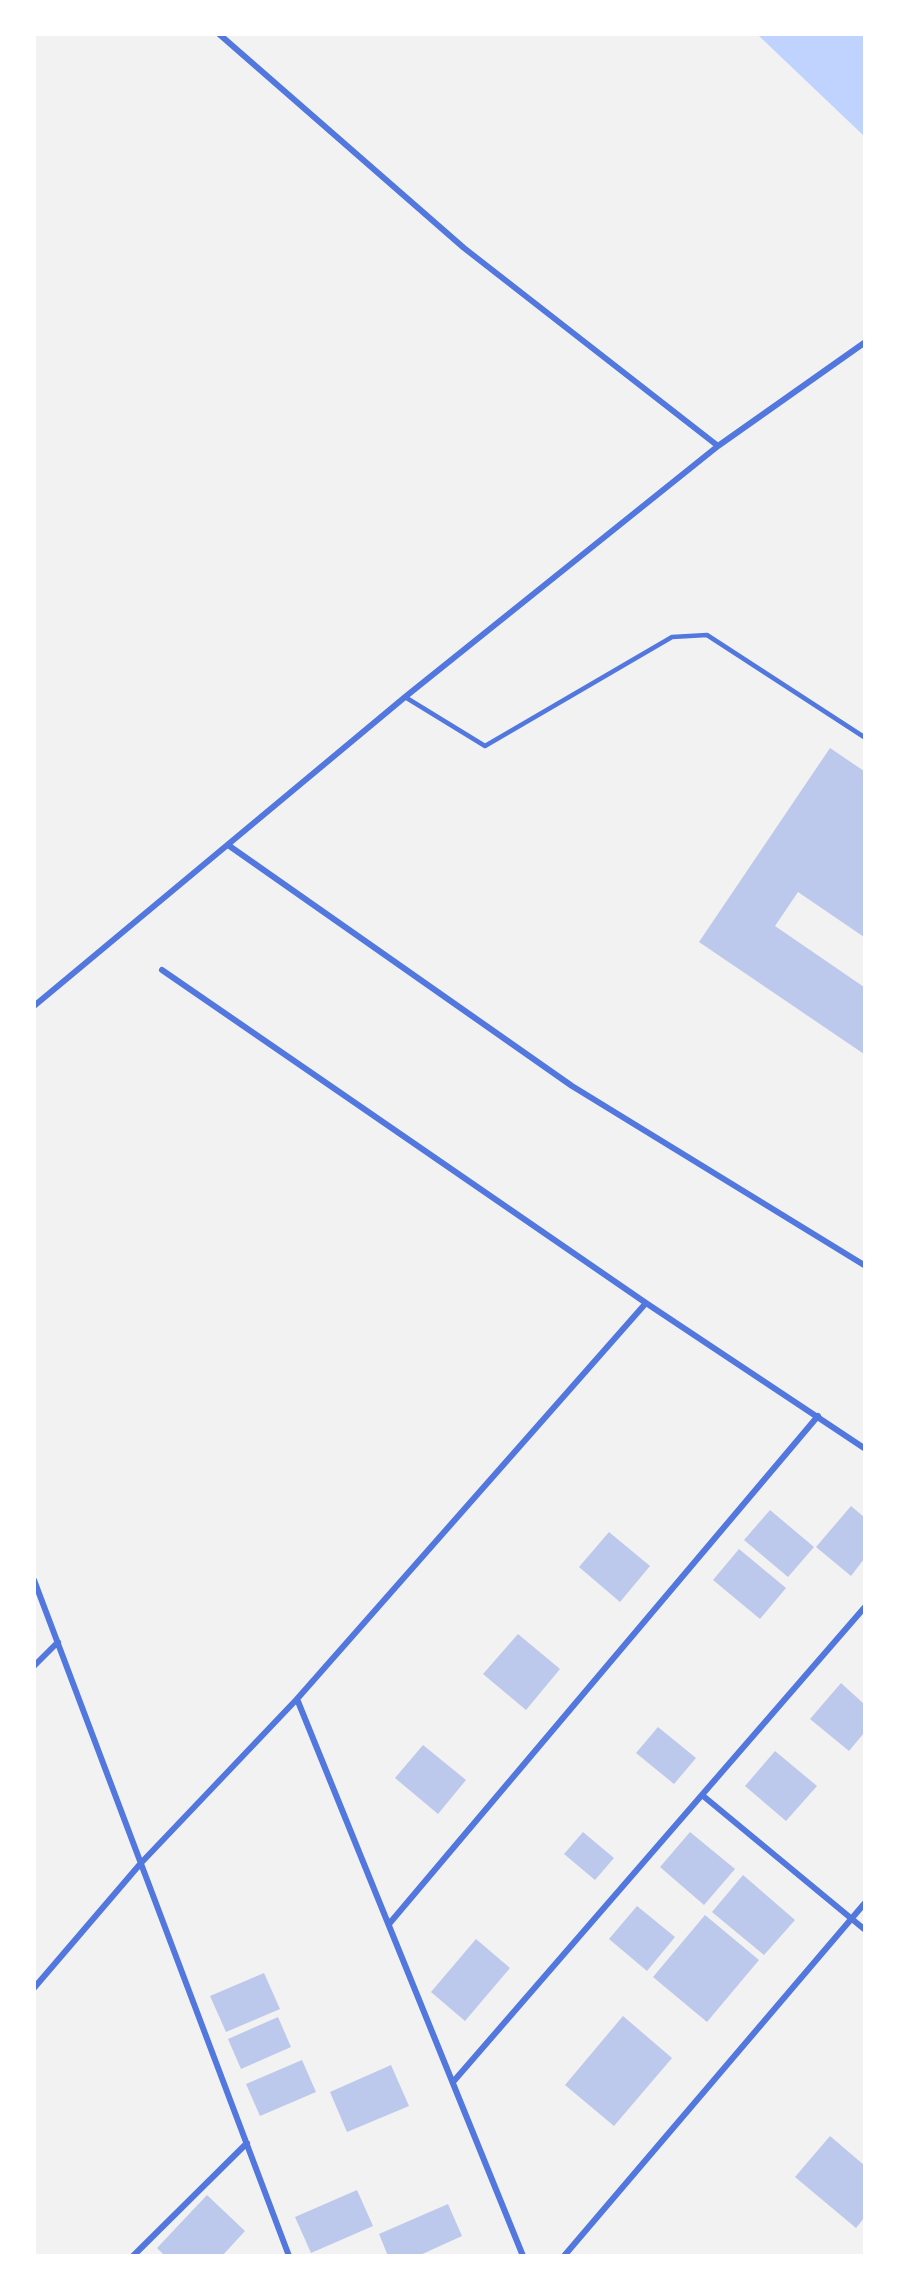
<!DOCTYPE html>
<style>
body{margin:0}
#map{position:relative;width:899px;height:2290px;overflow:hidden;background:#f2f2f2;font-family:Ubuntu,sans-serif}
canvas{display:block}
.frame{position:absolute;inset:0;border:36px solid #fff;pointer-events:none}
</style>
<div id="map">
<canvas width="899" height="2290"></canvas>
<div class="frame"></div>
</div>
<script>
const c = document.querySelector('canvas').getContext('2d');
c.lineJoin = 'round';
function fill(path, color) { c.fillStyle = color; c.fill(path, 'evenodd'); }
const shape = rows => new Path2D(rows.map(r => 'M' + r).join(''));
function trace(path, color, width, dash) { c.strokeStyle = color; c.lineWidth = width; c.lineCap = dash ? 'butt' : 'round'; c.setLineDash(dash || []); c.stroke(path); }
const water = shape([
 [758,35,864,35,864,136]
]);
const building = shape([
 [830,748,864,771,864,937,798,892,775,926,864,987,864,1054,699,942],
 [851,1506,864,1517,864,1559,851,1576,816,1547],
 [770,1510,814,1547,788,1577,744,1540],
 [609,1532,650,1566,620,1602,579,1567],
 [739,1549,786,1588,760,1619,713,1580],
 [518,1634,560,1669,526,1710,483,1674],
 [841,1683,864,1704,864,1733,849,1751,810,1719],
 [658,1727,696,1758,674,1784,636,1753],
 [423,1745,466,1780,438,1814,395,1778],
 [775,1751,817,1786,786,1821,745,1786],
 [583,1832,614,1858,595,1880,564,1854],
 [690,1832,735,1869,704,1905,660,1867],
 [743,1875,795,1920,764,1955,712,1912],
 [637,1906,675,1937,647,1971,609,1939],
 [705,1915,759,1960,707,2022,653,1977],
 [476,1939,510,1968,465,2021,431,1992],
 [264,1973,280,2009,226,2032,210,1996],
 [623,2016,672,2058,614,2126,565,2085],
 [278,2017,291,2047,241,2069,228,2039],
 [302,2060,316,2092,260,2116,246,2084],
 [391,2065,409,2106,347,2132,330,2092],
 [830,2136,864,2165,864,2218,856,2228,795,2177],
 [357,2190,373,2226,311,2253,295,2217],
 [207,2195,245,2231,222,2256,165,2256,157,2248],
 [448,2204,462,2236,418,2256,388,2256,379,2234]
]);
const service = shape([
 [405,697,485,746,672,637,707,635,864,737]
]);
const minor = shape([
 [219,34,464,248,718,446],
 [228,845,572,1086,864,1265],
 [34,1006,405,697,718,446,864,343],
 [646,1303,864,1448],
 [34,1580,289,2256],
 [34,1666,58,1642],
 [297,1699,523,2256],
 [702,1795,864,1929],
 [389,1924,818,1416],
 [34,1988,141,1863,297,1699,646,1303,162,970],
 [453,2082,864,1608],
 [133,2256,247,2143],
 [564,2256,864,1904]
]);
fill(water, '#bfd3fe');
fill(building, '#bdc9ec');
trace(service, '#5277de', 4.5);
trace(minor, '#5277de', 6);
</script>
